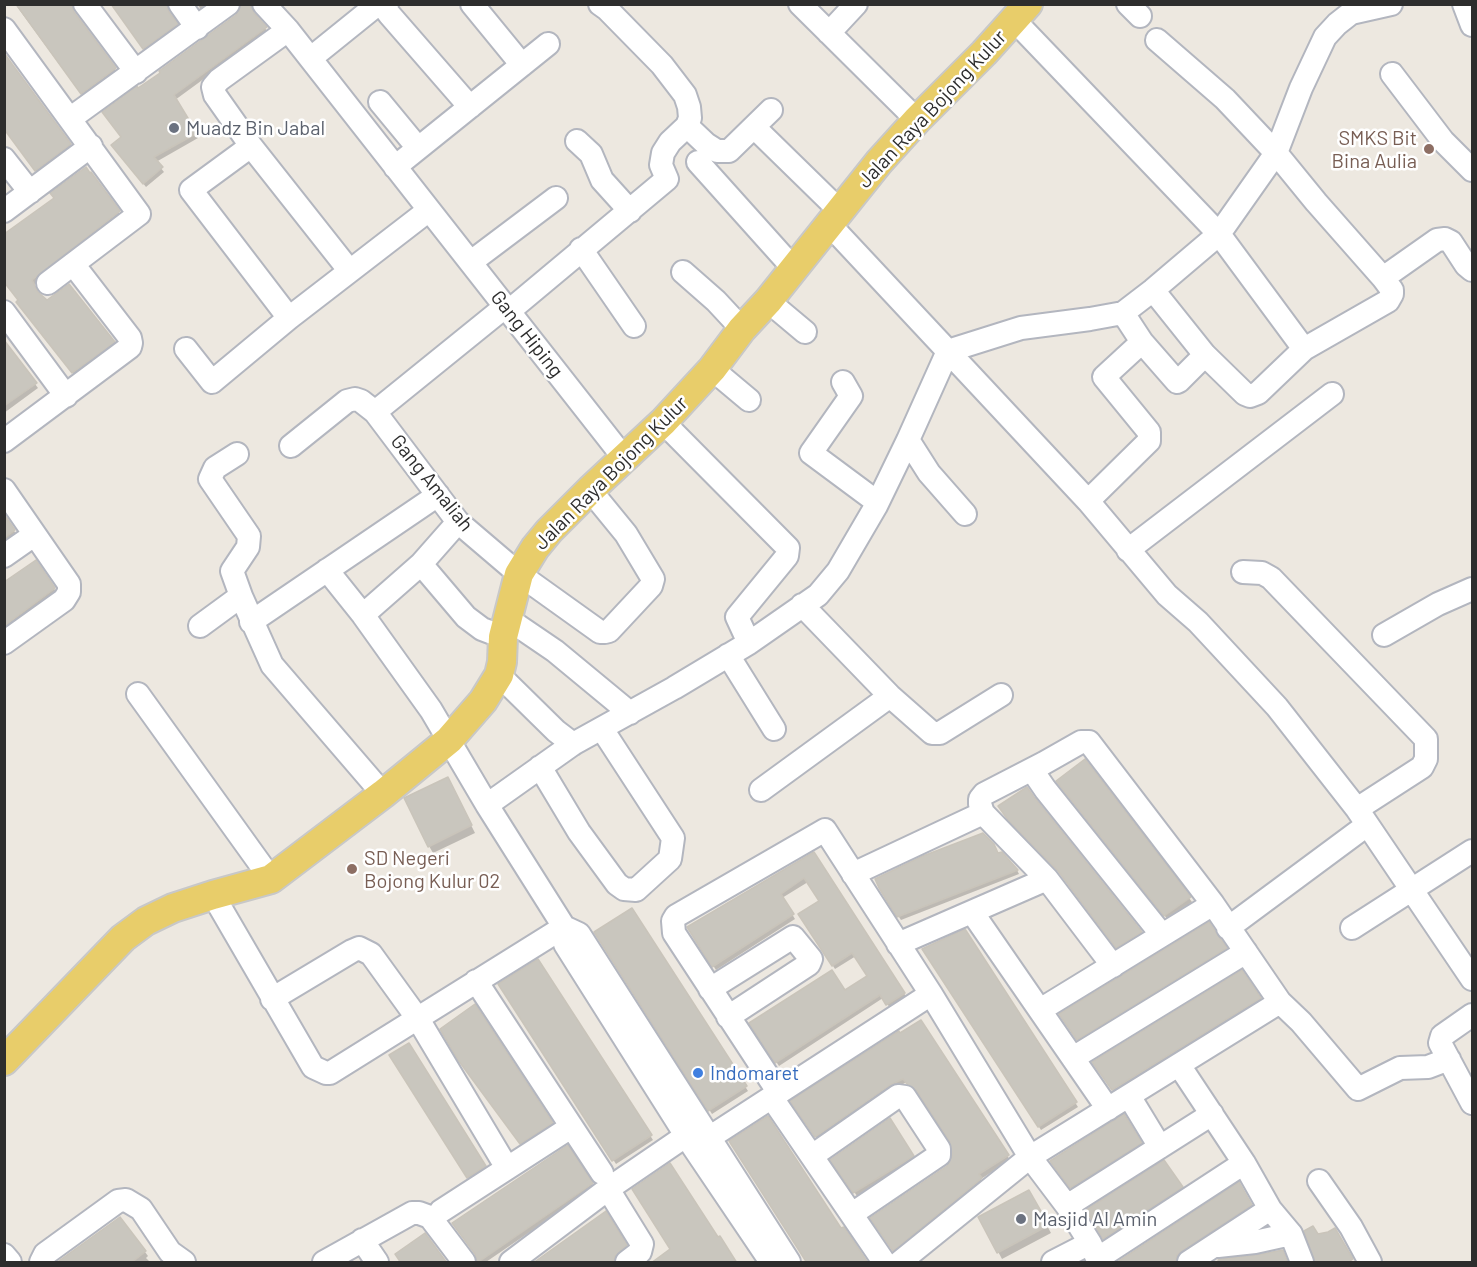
<!DOCTYPE html>
<style>
body{margin:0}
#map{position:relative;width:1477px;height:1267px;overflow:hidden;background:#ede8e0;font-family:Barlow,sans-serif}
canvas{display:block}
.frame{position:absolute;inset:0;border:6px solid #2d2d2d;pointer-events:none}
</style>
<div id="map">
<canvas width="1477" height="1267"></canvas>
<div class="frame"></div>
</div>
<script>
const c = document.querySelector('canvas').getContext('2d');
c.lineJoin = 'round';
function fill(path, color) { c.fillStyle = color; c.fill(path, 'evenodd'); }
const shape = rows => new Path2D(rows.map(r => 'M' + r).join(''));
function trace(path, color, width, dash) { c.strokeStyle = color; c.lineWidth = width; c.lineCap = dash ? 'butt' : 'round'; c.setLineDash(dash || []); c.stroke(path); }
function label(font, color, halo, rows, align = 'center') {
  c.font = font + ' Barlow,sans-serif'; c.lineWidth = 5; c.setLineDash([]); c.textBaseline = 'middle'; c.strokeStyle = halo; c.fillStyle = color; for (const [text, x, y, turn = 0] of rows) {
    c.save(); c.translate(x, y); c.rotate((+turn || 0) * Math.PI / 180); c.textAlign = isNaN(turn) ? turn : align; if (halo) c.strokeText(text, 0, 0); c.fillText(text, 0, 0); c.restore();
  }
}
const shadow = shape([
 [15,4,75,4,73,10,75,16,118,73,84,98],
 [112,4,170,4,168,12,179,29,146,53],
 [197,4,214,4,203,12],
 [251,4,255,16,268,32,175,100,198,138,156,162,164,172,146,187,116,150,122,138,138,90],
 [4,127,70,145,72,149,38,174],
 [91,174,121,216,33,286,37,293,47,302,113,342,116,347,76,377,18,303],
 [4,342,38,388,4,413],
 [4,517,17,535,4,544],
 [36,562,57,593,4,631,4,584],
 [451,785,475,833,433,853,429,846],
 [1060,785,1189,898,1192,902,1168,920],
 [1013,824,1141,932,1143,937,1120,951,1062,875],
 [813,854,907,998,890,1008,883,998,779,1066,751,1024,844,992,869,977,856,956,835,969,800,915,821,902,808,882,782,898,795,919,716,970,689,928],
 [998,855,1016,868,1019,874,901,920,883,893],
 [631,910,748,1091,712,1114,596,933],
 [1209,924,1227,952,1080,1043,1061,1015],
 [964,931,1078,1107,1041,1130,924,950],
 [537,961,653,1140,616,1164,500,984],
 [1242,972,1262,1003,1115,1094,1094,1063],
 [474,1006,554,1128,524,1147,463,1065],
 [921,1022,1010,1160,981,1179,983,1183,896,1254,875,1223,948,1167,954,1156,952,1142,921,1094,911,1088,907,1082,893,1089,819,1141,795,1106],
 [408,1045,487,1171,471,1181,391,1055],
 [1124,1116,1143,1148,1074,1191,1054,1165],
 [889,1120,915,1161,857,1196,835,1164],
 [592,1184,594,1188,486,1262,478,1262,477,1255],
 [1239,1184,1253,1209,1178,1262,1119,1262],
 [1182,1188,1184,1192,1107,1242,1088,1211],
 [1029,1192,1051,1233,1002,1259,980,1218],
 [605,1213,628,1250,616,1262,536,1262],
 [119,1219,145,1252,148,1256,146,1258,150,1262,59,1262]
]);
const building = shape([
 [16,4,72,4,74,12,116,68,81,94,16,4],
 [111,4,167,4,169,12,178,24,143,49,111,4],
 [241,4,251,4,254,13,267,27,174,95,197,133,154,157,163,167,143,184,111,145,121,137,102,112,137,86,138,88,160,73,159,71,236,15,241,4],
 [4,53,71,144,35,171,4,129,4,53],
 [86,167,90,173,91,172,120,211,32,280,38,292,47,300,69,284,115,342,72,373,16,302,18,300,4,282,4,234,54,198,50,193,86,167],
 [4,340,37,383,4,406,4,340],
 [4,514,15,530,4,538,4,514],
 [36,560,55,588,4,626,4,582,36,560],
 [1085,759,1191,897,1164,916,1056,781,1085,759],
 [448,777,472,825,428,847,404,798,448,777],
 [1027,787,1034,797,1142,932,1116,948,1058,871,1008,820,998,806,1027,787],
 [983,833,994,844,998,853,1002,852,1018,870,897,917,879,888,875,879,923,856,983,833],
 [814,852,905,993,886,1005,880,995,775,1063,749,1023,832,970,845,990,867,976,852,953,832,966,798,914,819,901,804,878,781,894,794,914,712,967,687,927,814,852],
 [632,908,747,1086,708,1111,594,932,632,908],
 [1209,922,1227,948,1077,1040,1059,1014,1209,922],
 [965,929,1077,1102,1038,1127,922,949,965,929],
 [538,959,652,1135,612,1161,498,984,538,959],
 [1242,970,1261,998,1112,1090,1092,1062,1242,970],
 [475,1004,553,1123,520,1144,458,1060,440,1029,475,1004],
 [921,1020,1009,1155,979,1174,982,1178,893,1251,870,1218,947,1166,952,1156,950,1142,916,1090,907,1084,903,1079,890,1085,815,1137,790,1101,899,1031,900,1033,921,1020],
 [409,1043,486,1166,467,1178,389,1055,409,1043],
 [1124,1114,1142,1143,1070,1188,1050,1161,1124,1114],
 [768,1116,841,1228,844,1227,868,1263,807,1263,729,1141,768,1116],
 [890,1118,914,1156,853,1193,830,1160,890,1118],
 [568,1145,593,1183,477,1263,475,1254,452,1223,568,1145],
 [1164,1160,1183,1187,1103,1239,1086,1210,1164,1160],
 [670,1163,718,1237,720,1236,737,1263,651,1263,670,1249,632,1189,670,1163],
 [1239,1182,1252,1205,1182,1251,1177,1255,1176,1263,1116,1263,1239,1182],
 [1029,1190,1049,1225,997,1253,978,1217,1029,1190],
 [606,1211,627,1245,615,1256,614,1263,533,1263,606,1211],
 [120,1217,146,1251,131,1263,56,1263,120,1217],
 [1313,1226,1318,1234,1328,1232,1335,1228,1353,1259,1347,1263,1315,1263,1304,1231,1313,1226],
 [425,1233,447,1263,401,1263,395,1254,425,1233],
 [1283,1250,1288,1263,1219,1263,1218,1260,1221,1259,1257,1255,1283,1250]
]);
const minor = shape([
 [85,4,136,72],
 [180,4,197,28],
 [264,4,288,30,624,458],
 [387,4,386,10,389,14,470,107],
 [472,4,522,65],
 [800,4,917,120],
 [1128,4,1140,16],
 [1464,4,1472,25],
 [1014,20,1219,234,1304,349],
 [4,29,139,214,48,283],
 [288,30,219,80,213,87,215,95,251,146,349,270],
 [829,33,856,4],
 [311,58,378,4],
 [1392,74,1443,141,1472,170],
 [380,102,418,148],
 [71,118,228,4],
 [687,126,706,144,717,151,729,151,771,110],
 [754,127,840,211],
 [577,141,591,154,602,180,630,211],
 [251,146,191,190,289,318],
 [4,159,30,192],
 [698,162,794,269],
 [395,167,548,44],
 [4,211,91,146],
 [829,224,1088,501,1167,595,1198,622,1277,707,1357,809,1472,979],
 [581,249,634,326],
 [471,262,556,198],
 [683,272,716,301,742,329],
 [1383,278,1437,240,1445,239,1451,242,1466,265,1472,270],
 [1153,290,1205,355,1245,394,1250,396,1258,393,1304,349,1388,301,1392,294,1392,290,1383,278,1316,202,1276,153,1225,99,1157,40],
 [768,301,805,332],
 [509,311,667,179,661,165,663,153,670,142,687,126,690,118,689,107,685,95,662,65,607,9,600,4],
 [4,312,66,396],
 [1123,313,1142,342,1177,382,1179,381,1205,355],
 [186,349,212,382,289,318,429,210],
 [712,369,749,400],
 [843,382,851,396,811,453,877,502],
 [375,412,506,306],
 [663,422,788,548,787,556,737,617,749,643],
 [908,440,929,473,965,514],
 [4,441,130,347,131,343,130,338,73,264],
 [291,446,347,401,355,399,361,401,375,412,458,522,519,574,600,632,605,632,609,631,651,586,653,579,626,534,590,490],
 [4,490,69,584,69,592,64,600,4,643],
 [1088,501,1149,441,1149,432,1104,377,1142,342],
 [458,522,421,564,466,617,482,629,503,637],
 [1128,550,1332,394],
 [4,556,34,535],
 [327,570,363,615,431,710,487,805,564,927,565,944,694,1148,771,1262],
 [1243,572,1262,573,1271,578,1426,739,1426,759,1422,767,1357,809],
 [241,596,272,665,383,794],
 [802,605,890,696,932,733,940,733,1001,695],
 [363,615,421,564],
 [508,619,555,651,630,713],
 [251,622,438,495],
 [200,626,241,596,232,571,248,547,249,536,210,479,215,468,237,454],
 [1384,635,1438,604,1472,589],
 [728,655,774,729],
 [499,675,556,731,573,744],
 [138,694,271,879],
 [540,767,579,832,617,884,624,889,636,890,670,859,673,838,602,729],
 [1032,770,1045,789,1162,935],
 [761,790,890,696],
 [487,805,573,744,674,688,749,643,818,595,838,571,876,506,908,440,948,351,1021,328,1090,319,1123,313,1153,290,1219,234,1276,153,1301,88,1325,37,1337,24,1351,13,1391,4],
 [983,813,980,804,980,799,984,794,1044,763,1081,742,1089,742,1213,904,1280,1002,1301,1022,1358,1089,1400,1068,1428,1067,1449,1059],
 [853,874,983,813,1047,879,1113,966],
 [213,895,313,1067,326,1073,330,1073,564,927],
 [972,912,1108,1109],
 [564,927,579,934,789,1262],
 [1228,928,1367,825],
 [1352,928,1472,851],
 [898,944,1047,879],
 [476,981,602,1173],
 [710,989,793,937,811,959,809,964,728,1017],
 [272,999,352,951,359,948,371,954,418,1019,507,1168],
 [1040,1010,1213,904],
 [1472,1015,1442,1036,1440,1043,1472,1103],
 [1073,1058,1246,952],
 [1179,1065,1244,1163,1270,1209,1291,1234,1302,1262],
 [779,1093,674,933,673,921,676,916,825,830,931,994,1030,1157,1067,1206,1090,1243,1099,1262],
 [1129,1096,1160,1147],
 [772,1098,884,1262],
 [698,1145,931,994],
 [812,1156,898,1096,905,1097,939,1149,939,1155,852,1214],
 [1319,1181,1351,1227,1370,1262],
 [608,1189,642,1244,640,1252,627,1262],
 [1067,1206,1212,1114],
 [441,1211,571,1127],
 [362,1240,377,1262],
 [1218,1246,1255,1242,1291,1234],
 [4,1255,10,1262],
 [1097,1259,1244,1163],
 [41,1262,45,1254,118,1201,126,1200,141,1209,170,1252,184,1262],
 [324,1262,412,1213,419,1213,430,1217,464,1262],
 [511,1262,608,1189,687,1135],
 [900,1262,1030,1157,1280,1002],
 [1053,1262,1090,1243],
 [1189,1262,1270,1209]
]);
const major = shape([
 [4,1061,123,938,146,921,173,908,213,895,271,879,383,794,449,740,483,701,499,675,502,662,503,637,519,574,535,548,549,531,590,490,663,422,712,369,742,329,768,301,879,162,917,120,984,53,1028,4]
]);
const markers = [
 [174,128,6,"#6b7280"],
 [1429,149,6,"#8d6e63"],
 [352,869,6,"#8d6e63"],
 [698,1073,6,"#3f7fe0"],
 [1021,1219,6,"#6b7280"]
];
const streetNames = [
 ["Jalan Raya Bojong Kulur",932,109,-47],
 ["Gang Hiping",527,334,52],
 ["Jalan Raya Bojong Kulur",611,473,-45],
 ["Gang Amaliah",432,483,51]
];
const worshipNames = [
 ["Muadz Bin Jabal",186,128],
 ["Masjid Al Amin",1033,1219]
];
const educationNames = [
 ["SMKS Bit",1417,138],
 ["Bina Aulia",1417,161],
 ["SD Negeri",364,858,"left"],
 ["Bojong Kulur 02",364,881,"left"]
];
const shopNames = [
 ["Indomaret",710,1073]
];
fill(shadow, '#0003');
fill(building, '#c9c6be');
trace(building, '#c9c4ba', 1.5);
trace(minor, '#b3b6bf', 26);
trace(major, '#c8c8c8', 32);
trace(minor, '#fff', 22);
trace(major, '#e8cd6a', 28);
for (const [x, y, r, color] of markers) { const dot = new Path2D(); dot.arc(x, y, r, 0, 2 * Math.PI); c.fillStyle = color; c.fill(dot); trace(dot, '#fff', 2); }
label('20px', '#2d2d2d', '#fff', streetNames);
label('20px', '#5b616d', '#fff', worshipNames, 'left');
label('20px', '#785e54', '#fff', educationNames, 'right');
label('20px', '#366cbe', '#fff', shopNames, 'left');
</script>
